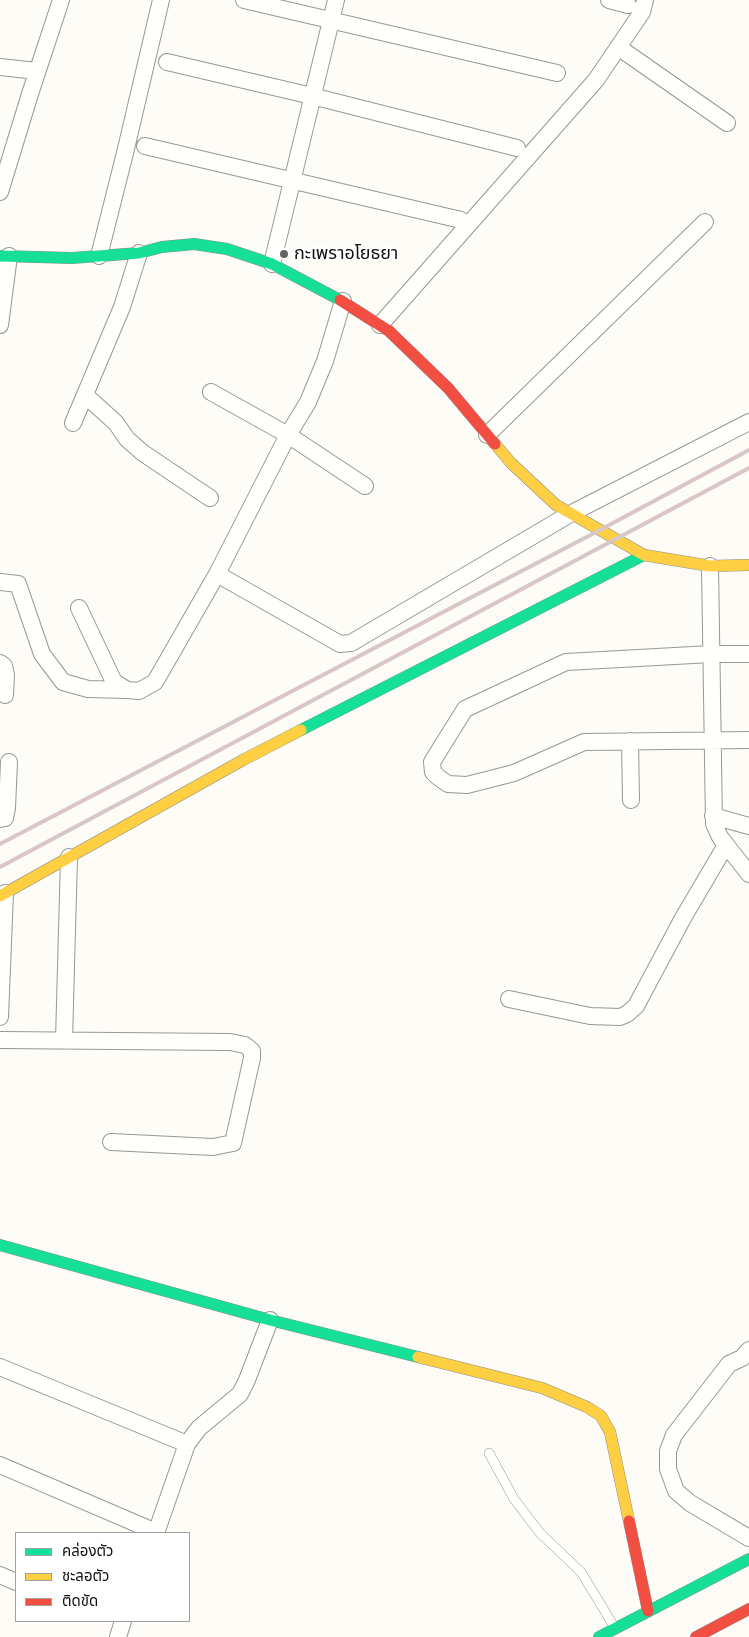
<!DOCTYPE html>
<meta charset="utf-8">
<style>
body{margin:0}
#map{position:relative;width:749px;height:1637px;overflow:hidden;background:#fdfcf7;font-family:"Zilla Slab","Noto Sans Thai",serif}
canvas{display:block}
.legend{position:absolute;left:15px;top:1532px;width:175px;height:90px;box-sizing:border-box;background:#fff;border:1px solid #a0a0a0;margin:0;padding:6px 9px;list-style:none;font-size:15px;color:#111}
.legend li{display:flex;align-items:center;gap:10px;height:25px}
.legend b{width:25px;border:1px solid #a0a0a0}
</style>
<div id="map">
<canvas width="749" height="1637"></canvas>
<ul class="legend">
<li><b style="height:6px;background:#16e098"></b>คล่องตัว</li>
<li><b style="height:6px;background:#ffcf43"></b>ชะลอตัว</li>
<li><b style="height:6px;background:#f24e42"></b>ติดขัด</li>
</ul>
</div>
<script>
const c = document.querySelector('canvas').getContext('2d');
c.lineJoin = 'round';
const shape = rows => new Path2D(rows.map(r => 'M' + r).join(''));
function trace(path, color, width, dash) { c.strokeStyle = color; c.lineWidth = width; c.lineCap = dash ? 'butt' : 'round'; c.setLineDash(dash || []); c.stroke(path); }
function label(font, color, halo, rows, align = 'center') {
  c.font = font + ' "Zilla Slab","Noto Sans Thai",serif'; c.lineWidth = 5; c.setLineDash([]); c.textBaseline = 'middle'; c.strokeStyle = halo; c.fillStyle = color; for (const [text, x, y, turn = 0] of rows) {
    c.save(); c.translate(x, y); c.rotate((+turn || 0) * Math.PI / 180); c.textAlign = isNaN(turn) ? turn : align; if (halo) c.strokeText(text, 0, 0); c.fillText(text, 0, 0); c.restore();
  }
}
const lane = shape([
 [489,1453,514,1499,540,1533,581,1572,615,1628]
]);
const street = shape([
 [244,0,557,73],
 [609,0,628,5],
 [618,47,727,123],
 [167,62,312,96,517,148],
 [0,67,37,71],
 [145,146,461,220],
 [0,192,30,94,61,0],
 [99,256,125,153,161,0],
 [272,264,336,0],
 [0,325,9,256],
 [380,325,596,80,642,12,645,0],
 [211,392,288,435,365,486],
 [85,395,116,423,127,439,143,453,210,498],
 [73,423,122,307,139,253],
 [487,435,705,222],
 [710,566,714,824,720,837,749,874],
 [217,574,340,644,351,643,570,514,749,422],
 [0,582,18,584,42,654,63,682,88,689,127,690],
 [79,608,114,682,127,690,139,691,155,682,217,574,288,435,308,402,325,361,343,301],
 [749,654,711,654,566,662,465,709,432,762,433,772,438,777,448,784,467,785,514,773,584,742,749,740],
 [0,663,4,666,6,675,5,695],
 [630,741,631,800],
 [713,816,749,826],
 [0,819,5,818,7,808,9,762],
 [509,999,590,1016,620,1017,627,1014,636,1006,683,918,726,845],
 [0,1017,5,893],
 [0,1040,230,1042,245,1045,252,1051,252,1058,233,1143,213,1147,111,1142],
 [64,1040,69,857],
 [749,1350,742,1358,729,1364,674,1435,668,1451,668,1469,676,1491,690,1503,749,1538],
 [0,1367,187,1444],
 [0,1465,156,1532],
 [156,1533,187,1444,199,1428,240,1394,247,1380,270,1320],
 [0,1575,16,1582],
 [118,1637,123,1621]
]);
const fast = shape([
 [0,256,72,258,139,253,162,247,194,244,227,249,272,264,340,300],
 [301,730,644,555],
 [0,1245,270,1320,418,1357],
 [599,1637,749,1559]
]);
const slow = shape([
 [495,444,511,463,556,505,644,555,710,566,749,565],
 [0,896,243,760,301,730],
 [418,1357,542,1388,587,1407,601,1416,610,1432,629,1521]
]);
const jam = shape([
 [340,300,389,331,448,388,495,444],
 [629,1521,648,1611],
 [696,1637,749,1609]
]);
const rail = shape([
 [0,844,600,530,749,450],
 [0,867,749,468]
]);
const markers = [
 [284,254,5,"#646362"]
];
const poiNames = [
 ["กะเพราอโยธยา",294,254]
];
trace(lane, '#979795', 10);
trace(street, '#979795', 18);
trace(fast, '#8e8d8b', 12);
trace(slow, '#8e8d8b', 12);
trace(jam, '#8e8d8b', 12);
trace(lane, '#fffffe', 9);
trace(street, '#fffffe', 16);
trace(fast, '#16e098', 11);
trace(slow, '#ffcf43', 11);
trace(jam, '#f24e42', 11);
trace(rail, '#d9c6c7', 4);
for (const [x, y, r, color] of markers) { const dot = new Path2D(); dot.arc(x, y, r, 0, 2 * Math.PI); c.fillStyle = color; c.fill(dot); trace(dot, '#fff', 2); }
label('18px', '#111', '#fff', poiNames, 'left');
</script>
